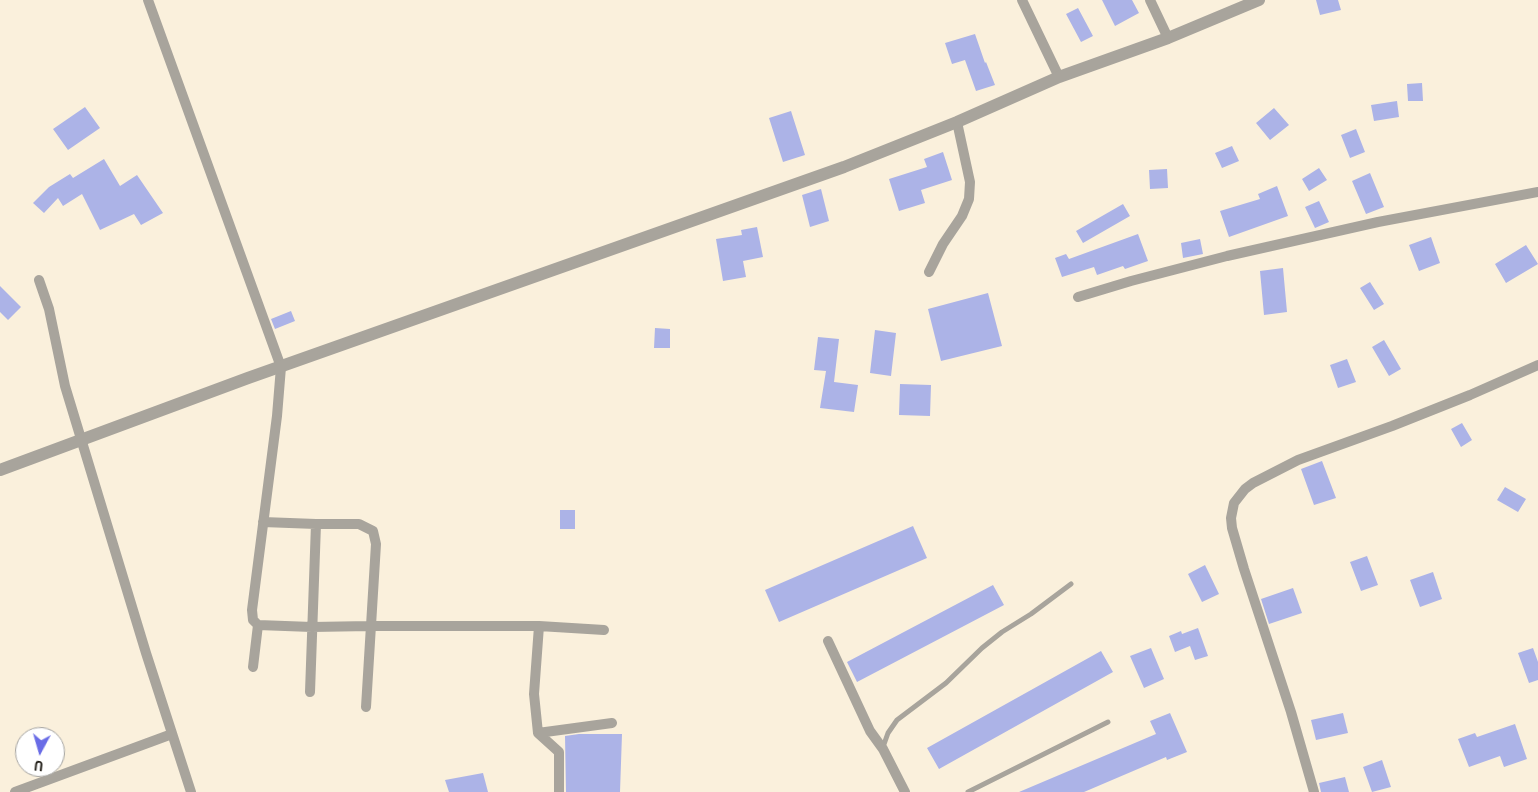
<!DOCTYPE html>
<style>
body{margin:0}
#map{position:relative;width:1538px;height:792px;overflow:hidden;background:#faf0dc;font-family:"PT Sans",sans-serif}
canvas{display:block}
.north{position:absolute;left:15px;top:727px;width:50px;height:50px;box-sizing:border-box;background:#fff;border:1px solid #a3a29f;border-radius:50%;rotate:186deg;font-size:14px;font-weight:700;line-height:20px;text-align:center;color:#19160f}
.north::after{content:'';display:block;margin:auto;width:18px;height:22px;background:#696ce6;clip-path:polygon(50% 0,100% 100%,50% 72%,0 100%)}
</style>
<div id="map">
<canvas width="1538" height="792"></canvas>
<div class="north">U</div>
</div>
<script>
const c = document.querySelector('canvas').getContext('2d');
c.lineJoin = 'round';
function fill(path, color) { c.fillStyle = color; c.fill(path, 'evenodd'); }
const shape = rows => new Path2D(rows.map(r => 'M' + r).join(''));
function trace(path, color, width, dash) { c.strokeStyle = color; c.lineWidth = width; c.lineCap = dash ? 'butt' : 'round'; c.setLineDash(dash || []); c.stroke(path); }
const building = shape([
 [1102,0,1132,0,1139,13,1115,26],
 [1316,0,1338,0,1341,10,1320,15],
 [1078,8,1093,36,1081,42,1066,14],
 [975,34,985,63,986,62,995,85,976,91,965,60,952,64,945,43],
 [1422,83,1423,101,1408,101,1407,84],
 [1397,101,1399,117,1374,121,1371,105],
 [85,107,100,128,68,150,53,129],
 [1274,108,1289,125,1270,140,1256,123],
 [791,111,805,155,783,162,769,118],
 [1356,129,1365,152,1350,158,1341,135],
 [1232,146,1239,161,1222,168,1215,153],
 [943,152,952,180,921,190,925,203,899,211,889,179,927,167,924,159],
 [104,159,120,186,137,175,163,213,141,225,134,214,100,230,82,194,63,206,58,198,44,213,33,203,49,187,70,174,73,178],
 [1319,168,1327,180,1309,191,1302,179],
 [1167,169,1168,188,1150,189,1149,170],
 [1370,173,1384,207,1366,214,1352,181],
 [1277,186,1288,216,1229,237,1220,211,1260,199,1258,194],
 [821,189,829,221,810,227,802,195],
 [1319,201,1329,222,1315,228,1305,207],
 [1123,204,1130,216,1083,243,1076,231],
 [757,227,763,257,743,261,746,277,723,281,716,239,742,235,741,230],
 [1138,234,1148,261,1125,269,1123,266,1097,275,1094,267,1062,277,1055,258,1066,254,1069,259],
 [1431,237,1440,263,1419,271,1409,245],
 [1200,239,1203,254,1183,258,1181,243],
 [1526,245,1538,264,1506,283,1495,264],
 [1283,268,1287,312,1264,315,1260,271],
 [1370,282,1384,304,1374,310,1360,288],
 [0,286,21,307,8,320,0,312],
 [988,293,1002,346,941,361,928,309],
 [291,311,295,321,275,329,271,319],
 [655,328,670,329,670,348,654,348],
 [875,330,896,333,891,376,870,373],
 [818,337,839,339,834,382,858,385,854,412,820,408,826,371,814,370],
 [1384,340,1401,369,1389,376,1372,347],
 [1347,359,1356,382,1338,388,1330,365],
 [900,384,931,385,930,416,899,415],
 [1462,423,1472,440,1461,447,1451,429],
 [1322,461,1336,498,1314,505,1301,469],
 [1505,487,1526,499,1518,512,1497,500],
 [560,510,575,510,575,529,560,529],
 [913,526,927,558,779,622,765,590],
 [1367,556,1378,585,1361,591,1350,562],
 [1205,565,1219,594,1202,602,1188,574],
 [1433,572,1442,599,1420,607,1410,580],
 [993,585,1004,605,857,682,847,662],
 [1293,588,1302,613,1269,624,1261,599],
 [1198,628,1208,656,1195,660,1190,646,1175,652,1169,636,1181,631,1182,634],
 [1151,648,1164,679,1144,688,1130,656],
 [1533,648,1538,662,1538,680,1529,683,1518,653],
 [1101,651,1113,672,939,769,927,748],
 [1170,713,1187,752,1167,760,1166,757,1084,792,1019,792,1156,734,1150,721],
 [1343,713,1348,733,1316,740,1311,720],
 [1515,724,1527,759,1504,767,1500,756,1469,767,1458,739,1475,733,1477,737],
 [579,734,622,734,620,792,566,792,565,736],
 [1382,760,1391,787,1372,792,1363,767],
 [483,773,488,792,449,792,445,780],
 [1345,777,1349,792,1321,792,1319,783]
]);
const service = shape([
 [883,747,888,733,897,720,946,683,982,648,1002,632,1031,614,1071,584],
 [968,792,1108,722]
]);
const minor = shape([
 [148,0,281,367,277,416,252,610,253,620,258,625,312,627,370,626,539,626,534,694,538,733,559,752,559,792],
 [1022,0,1059,77],
 [1150,0,1168,38],
 [929,272,943,244,962,216,969,199,970,182,957,122],
 [39,280,49,309,65,386,146,653,191,792],
 [1078,297,1131,281,1227,256,1378,222,1538,192],
 [263,522,316,524,310,692],
 [316,524,359,524,373,531,376,544,366,707],
 [539,626,604,630],
 [828,641,870,731,883,749,905,792],
 [253,667,258,625],
 [538,733,612,723],
 [15,792,172,734],
 [1314,792,1291,712,1244,569,1232,528,1231,518,1234,503,1245,489,1253,483,1298,460,1392,426,1470,395,1538,365]
]);
const tertiary = shape([
 [0,470,248,378,844,167,957,122,1059,77,1168,38,1259,0]
]);
fill(building, '#acb3e7');
trace(service, '#a8a49c', 5);
trace(minor, '#a8a49c', 10);
trace(tertiary, '#a8a49c', 12);
</script>
